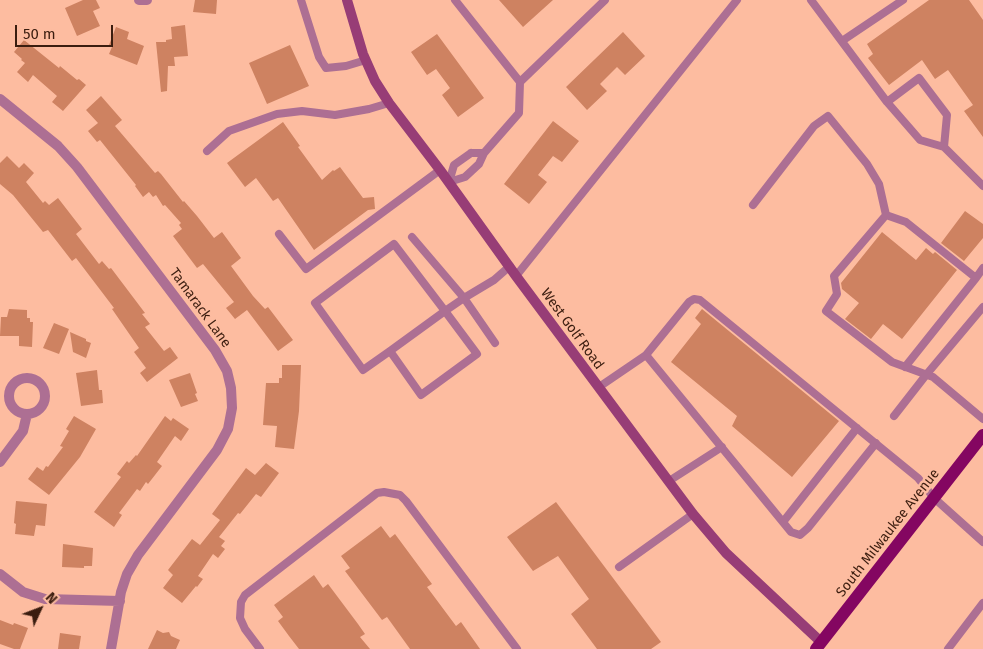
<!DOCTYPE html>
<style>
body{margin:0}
#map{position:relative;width:983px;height:649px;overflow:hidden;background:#fdbca0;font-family:"Fira Sans",sans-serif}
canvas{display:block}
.north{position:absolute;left:15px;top:584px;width:50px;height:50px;-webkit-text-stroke:4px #fdbca0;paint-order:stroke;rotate:47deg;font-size:14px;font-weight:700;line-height:20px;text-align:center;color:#3b1d0f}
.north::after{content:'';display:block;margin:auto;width:18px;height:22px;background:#3b1d0f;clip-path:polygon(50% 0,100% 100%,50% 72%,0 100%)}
.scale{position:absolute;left:15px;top:25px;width:98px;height:22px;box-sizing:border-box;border:2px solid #3b1d0f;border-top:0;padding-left:6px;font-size:15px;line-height:18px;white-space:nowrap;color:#3b1d0f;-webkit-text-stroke:4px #fdbca0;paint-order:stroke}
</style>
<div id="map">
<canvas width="983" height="649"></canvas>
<div class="north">N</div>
<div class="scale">50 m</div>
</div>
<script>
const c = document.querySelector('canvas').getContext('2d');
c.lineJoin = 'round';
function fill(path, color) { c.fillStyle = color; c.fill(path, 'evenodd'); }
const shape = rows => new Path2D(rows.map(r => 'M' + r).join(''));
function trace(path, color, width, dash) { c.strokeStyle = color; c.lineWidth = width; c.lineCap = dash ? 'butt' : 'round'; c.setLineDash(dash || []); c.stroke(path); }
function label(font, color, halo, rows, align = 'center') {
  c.font = font + ' "Fira Sans",sans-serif'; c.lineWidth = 5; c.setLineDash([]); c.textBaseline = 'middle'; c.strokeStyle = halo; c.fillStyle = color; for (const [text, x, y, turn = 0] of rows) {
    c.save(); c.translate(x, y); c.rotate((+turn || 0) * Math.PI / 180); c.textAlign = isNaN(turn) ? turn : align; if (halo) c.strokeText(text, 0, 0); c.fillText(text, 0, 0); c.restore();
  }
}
const building = shape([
 [83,0,96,0,100,8,93,11,100,26,77,36,65,8],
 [195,0,217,0,216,14,193,12],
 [499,0,553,0,523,27],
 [929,0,969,0,983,20,983,137,964,111,973,105,948,70,935,79,922,60,889,85,868,58,873,54,867,44],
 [185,25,188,56,174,57,175,66,168,66,167,91,161,92,156,42,166,42,166,40,172,39,171,27],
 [116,27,129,32,127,39,144,46,137,65,109,54,112,47,109,45],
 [623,32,645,56,625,75,617,67,600,84,607,91,587,110,566,87],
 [437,34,484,98,458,117,442,95,450,88,436,69,427,75,411,52],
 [24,40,59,68,60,66,77,80,79,79,86,85,63,111,52,102,57,96,33,75,28,82,17,72,25,63,21,60,22,59,14,52],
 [290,45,309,86,267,104,249,63],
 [101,96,122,120,115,126,155,173,158,171,161,174,183,202,184,201,197,216,214,238,222,232,241,258,231,266,253,296,265,309,268,307,293,340,278,351,247,310,235,319,226,308,234,302,203,264,197,268,173,236,182,229,179,225,181,223,165,205,163,206,156,195,153,197,149,192,143,197,135,186,136,185,100,140,97,142,88,131,98,123,86,110],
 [553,121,579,141,562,162,553,156,538,175,547,182,529,204,504,184],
 [283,122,300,146,298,147,322,180,333,170,334,171,340,167,363,198,374,197,375,209,368,210,314,250,278,198,273,201,256,178,245,187,227,163],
 [7,156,19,168,24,163,34,173,26,182,43,203,45,201,49,205,58,198,82,229,76,234,99,264,102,261,109,269,111,268,145,313,142,314,150,324,145,327,164,351,170,347,178,358,147,382,140,373,146,368,134,352,139,348,112,309,114,308,76,258,72,261,48,230,43,232,13,195,0,184,0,163],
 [965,211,983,224,983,238,964,261,941,243],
 [882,232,916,260,926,248,933,254,935,252,957,270,902,339,883,324,871,339,845,319,859,303,842,289,841,283],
 [9,309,27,310,27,318,30,318,30,322,33,322,32,347,19,346,19,336,0,336,1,317,7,317],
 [702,309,839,421,792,477,732,426,737,416,671,362,701,324,695,318],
 [54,323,69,329,59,354,43,348],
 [70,332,86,339,86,341,91,343,86,358,73,352],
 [282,365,301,365,299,411,294,449,275,447,277,426,263,425,266,383,279,383,279,378,282,378],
 [97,370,99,390,102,390,103,403,81,406,76,373],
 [190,373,197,393,195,394,198,401,181,407,169,380],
 [74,416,96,429,80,457,49,495,28,479,37,467,43,471,46,466,48,467,63,447,60,446,69,431,66,429],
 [165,416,171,421,173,418,189,429,181,441,175,436,157,462,162,466,148,484,146,482,140,491,137,489,119,513,122,515,114,527,94,512,121,477,117,474,127,461,129,463,136,455,137,456],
 [266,463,279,473,261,497,256,494,240,514,238,513,219,537,225,541,221,546,225,549,218,558,213,554,198,576,203,579,197,587,196,586,182,603,163,588,173,575,168,570,192,539,200,545,220,520,212,514,246,468,255,475],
 [16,501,47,504,45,526,36,525,34,536,15,534,16,524,14,523],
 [556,502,661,642,651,649,597,649,571,614,589,599,558,556,533,571,507,537],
 [381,526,390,538,395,534,432,584,427,587,456,626,461,622,480,649,410,649,387,617,382,620,345,571,350,568,341,556],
 [63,544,93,548,92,566,84,566,84,568,62,567],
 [314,575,323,588,328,584,358,624,365,634,360,637,370,649,299,649,289,636,278,621,283,617,274,605],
 [0,620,13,625,14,623,28,628,20,649,14,649,0,644],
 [157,630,163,633,169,632,171,636,180,640,176,649,148,649],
 [60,633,81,636,79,649,58,649]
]);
const lane = shape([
 [301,0,319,57,326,68,346,66,366,60],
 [455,0,520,82],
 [811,0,887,102,920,140,944,147],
 [842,41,903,0],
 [887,102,919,78,947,115,944,147,983,186],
 [207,151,229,131,277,114,302,111,335,115,369,109,389,103],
 [471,153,484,153,479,164,465,177,449,182,454,165,471,153],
 [484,153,519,113,520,82,605,0],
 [753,205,814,126,828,116,867,164,879,184,886,215,834,276,837,294,826,311,892,362,933,377,983,419],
 [886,215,906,222,976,278,905,367],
 [279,234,306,269,440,170],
 [412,237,464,298,494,280,510,266],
 [516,276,737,0],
 [976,278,983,268],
 [390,351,421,395,477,354,445,311,394,244,315,303,363,370,390,351,445,311,464,298,495,343],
 [646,355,791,532,800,535,808,528,876,443],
 [599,387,646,355,689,302,694,299,700,300,918,478,934,498,983,542],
 [894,416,926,375,983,307],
 [669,481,722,447],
 [783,522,857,428],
 [619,567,693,514],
 [260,649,245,629,240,618,241,602,245,595,377,493,384,492,400,495,406,501,517,649],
 [948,649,983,603]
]);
const street = shape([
 [139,0,147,0],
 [0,99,58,146,77,167,215,350,227,371,231,388,232,408,228,429,217,450,138,555,127,574,121,592,111,649],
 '9 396a18 18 0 1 1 36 0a18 18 0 1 1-36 0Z',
 [0,462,23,431,27,414],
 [0,574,23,592,45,599,120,601]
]);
const secondary = shape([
 [347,0,363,54,375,81,389,103,440,170,516,276,693,514,726,553,821,642]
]);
const primary = shape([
 [816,649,983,435]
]);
const streetNames = [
 ["Tamarack Lane",200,308,54],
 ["West Golf Road",572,329,54],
 ["South Milwaukee Avenue",888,533,-52]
];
fill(building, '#ce8261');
trace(lane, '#ad6f93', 8);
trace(street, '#ad6f93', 10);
trace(secondary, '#973d76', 10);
trace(primary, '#840661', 12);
label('14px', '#3b1d0f', '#fdbca0', streetNames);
</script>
